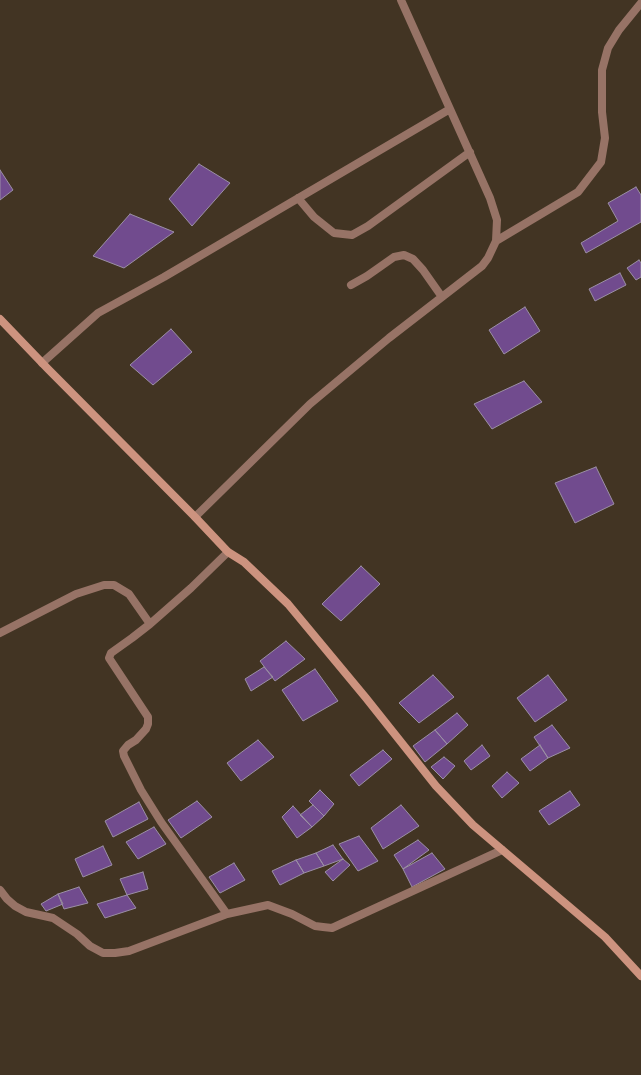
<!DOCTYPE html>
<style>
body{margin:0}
canvas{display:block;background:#423423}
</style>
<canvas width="641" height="1075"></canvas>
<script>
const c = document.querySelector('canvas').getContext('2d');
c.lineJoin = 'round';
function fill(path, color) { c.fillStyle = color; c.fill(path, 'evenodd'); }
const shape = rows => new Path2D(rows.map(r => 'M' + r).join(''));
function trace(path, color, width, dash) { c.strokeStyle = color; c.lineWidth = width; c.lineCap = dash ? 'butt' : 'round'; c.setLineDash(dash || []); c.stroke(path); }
const building = shape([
 [199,164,230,183,192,226,169,199,199,164],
 [0,170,13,190,0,200,0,170],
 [636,187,641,195,641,222,586,253,581,243,618,221,608,203,636,187],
 [130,214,174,232,124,268,93,256,130,214],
 [639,260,641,263,641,277,636,280,627,268,639,260],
 [620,273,626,285,595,301,589,289,620,273],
 [525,307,540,331,504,354,489,330,525,307],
 [171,329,192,352,153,385,130,365,171,329],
 [524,381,542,402,492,429,474,404,524,381],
 [596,467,614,504,575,523,555,483,596,467],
 [361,566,380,584,341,621,322,604,361,566],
 [286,641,305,659,275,681,260,661,286,641],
 [264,667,273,677,251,691,245,679,264,667],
 [315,669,338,701,303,721,282,690,315,669],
 [433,675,454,697,419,723,399,703,433,675],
 [548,675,567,700,535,722,517,698,548,675],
 [457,713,468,725,447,744,435,730,457,713],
 [552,725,570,748,548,758,534,737,552,725],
 [435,730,447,744,425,762,413,746,435,730],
 [258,740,274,757,241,781,227,763,258,740],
 [482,745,490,756,471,770,464,761,482,745],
 [540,745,548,758,530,771,521,759,540,745],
 [383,750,392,759,359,786,350,775,383,750],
 [444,757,455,766,443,779,431,767,444,757],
 [507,772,519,783,502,798,492,786,507,772],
 [320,790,334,804,324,816,309,801,320,790],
 [570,791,580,805,549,825,539,811,570,791],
 [197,801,212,817,181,838,168,820,197,801],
 [139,802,148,819,113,837,105,821,139,802],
 [313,805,324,816,312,827,300,815,313,805],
 [401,805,419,826,383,849,371,828,401,805],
 [293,806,312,827,297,838,282,817,293,806],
 [154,827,166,844,138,859,126,842,154,827],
 [359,836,378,861,358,871,339,844,359,836],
 [418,840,429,850,403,869,394,855,418,840],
 [333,845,343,859,324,866,316,853,333,845],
 [103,846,112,865,83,877,75,859,103,846],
 [316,853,324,866,304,873,296,860,316,853],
 [432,853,445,869,412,887,403,869,432,853],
 [343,859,350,865,333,881,325,872,343,859],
 [296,860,304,873,280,885,272,871,296,860],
 [234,863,245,880,220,893,209,877,234,863],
 [143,872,148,889,127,895,120,879,143,872],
 [79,887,88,903,64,909,58,894,79,887],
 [58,894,63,904,46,911,41,904,58,894],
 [127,895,136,908,105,918,97,904,127,895]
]);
const street = shape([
 [298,198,314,217,334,233,352,235,368,226,470,152],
 [496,241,578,192,601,162,605,138,602,112,602,70,608,48,619,30,641,3],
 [351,285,367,276,394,257,404,255,413,259,423,270,442,297],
 [42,363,98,313,164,277,450,109],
 [195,517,310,404,389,338,482,266,488,258,496,241,497,220,490,198,401,0],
 [0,633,76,594,104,585,114,585,129,594,150,624],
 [0,890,7,899,15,906,26,912,53,918,77,934,90,946,103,953,115,953,129,951,227,914,268,905,292,914,315,926,323,927,332,928,502,850],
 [227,914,161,822,141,790,124,756,123,751,128,745,136,740,146,729,148,724,148,717,109,658,111,653,132,638,150,624,191,588,228,552]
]);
const secondary = shape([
 [0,319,48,369,195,517,228,552,244,562,288,604,366,698,436,786,473,825,605,937,641,976]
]);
fill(building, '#714b8e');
trace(building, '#9b8fa5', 1);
trace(street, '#977366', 8);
trace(secondary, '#cd937f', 8);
</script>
